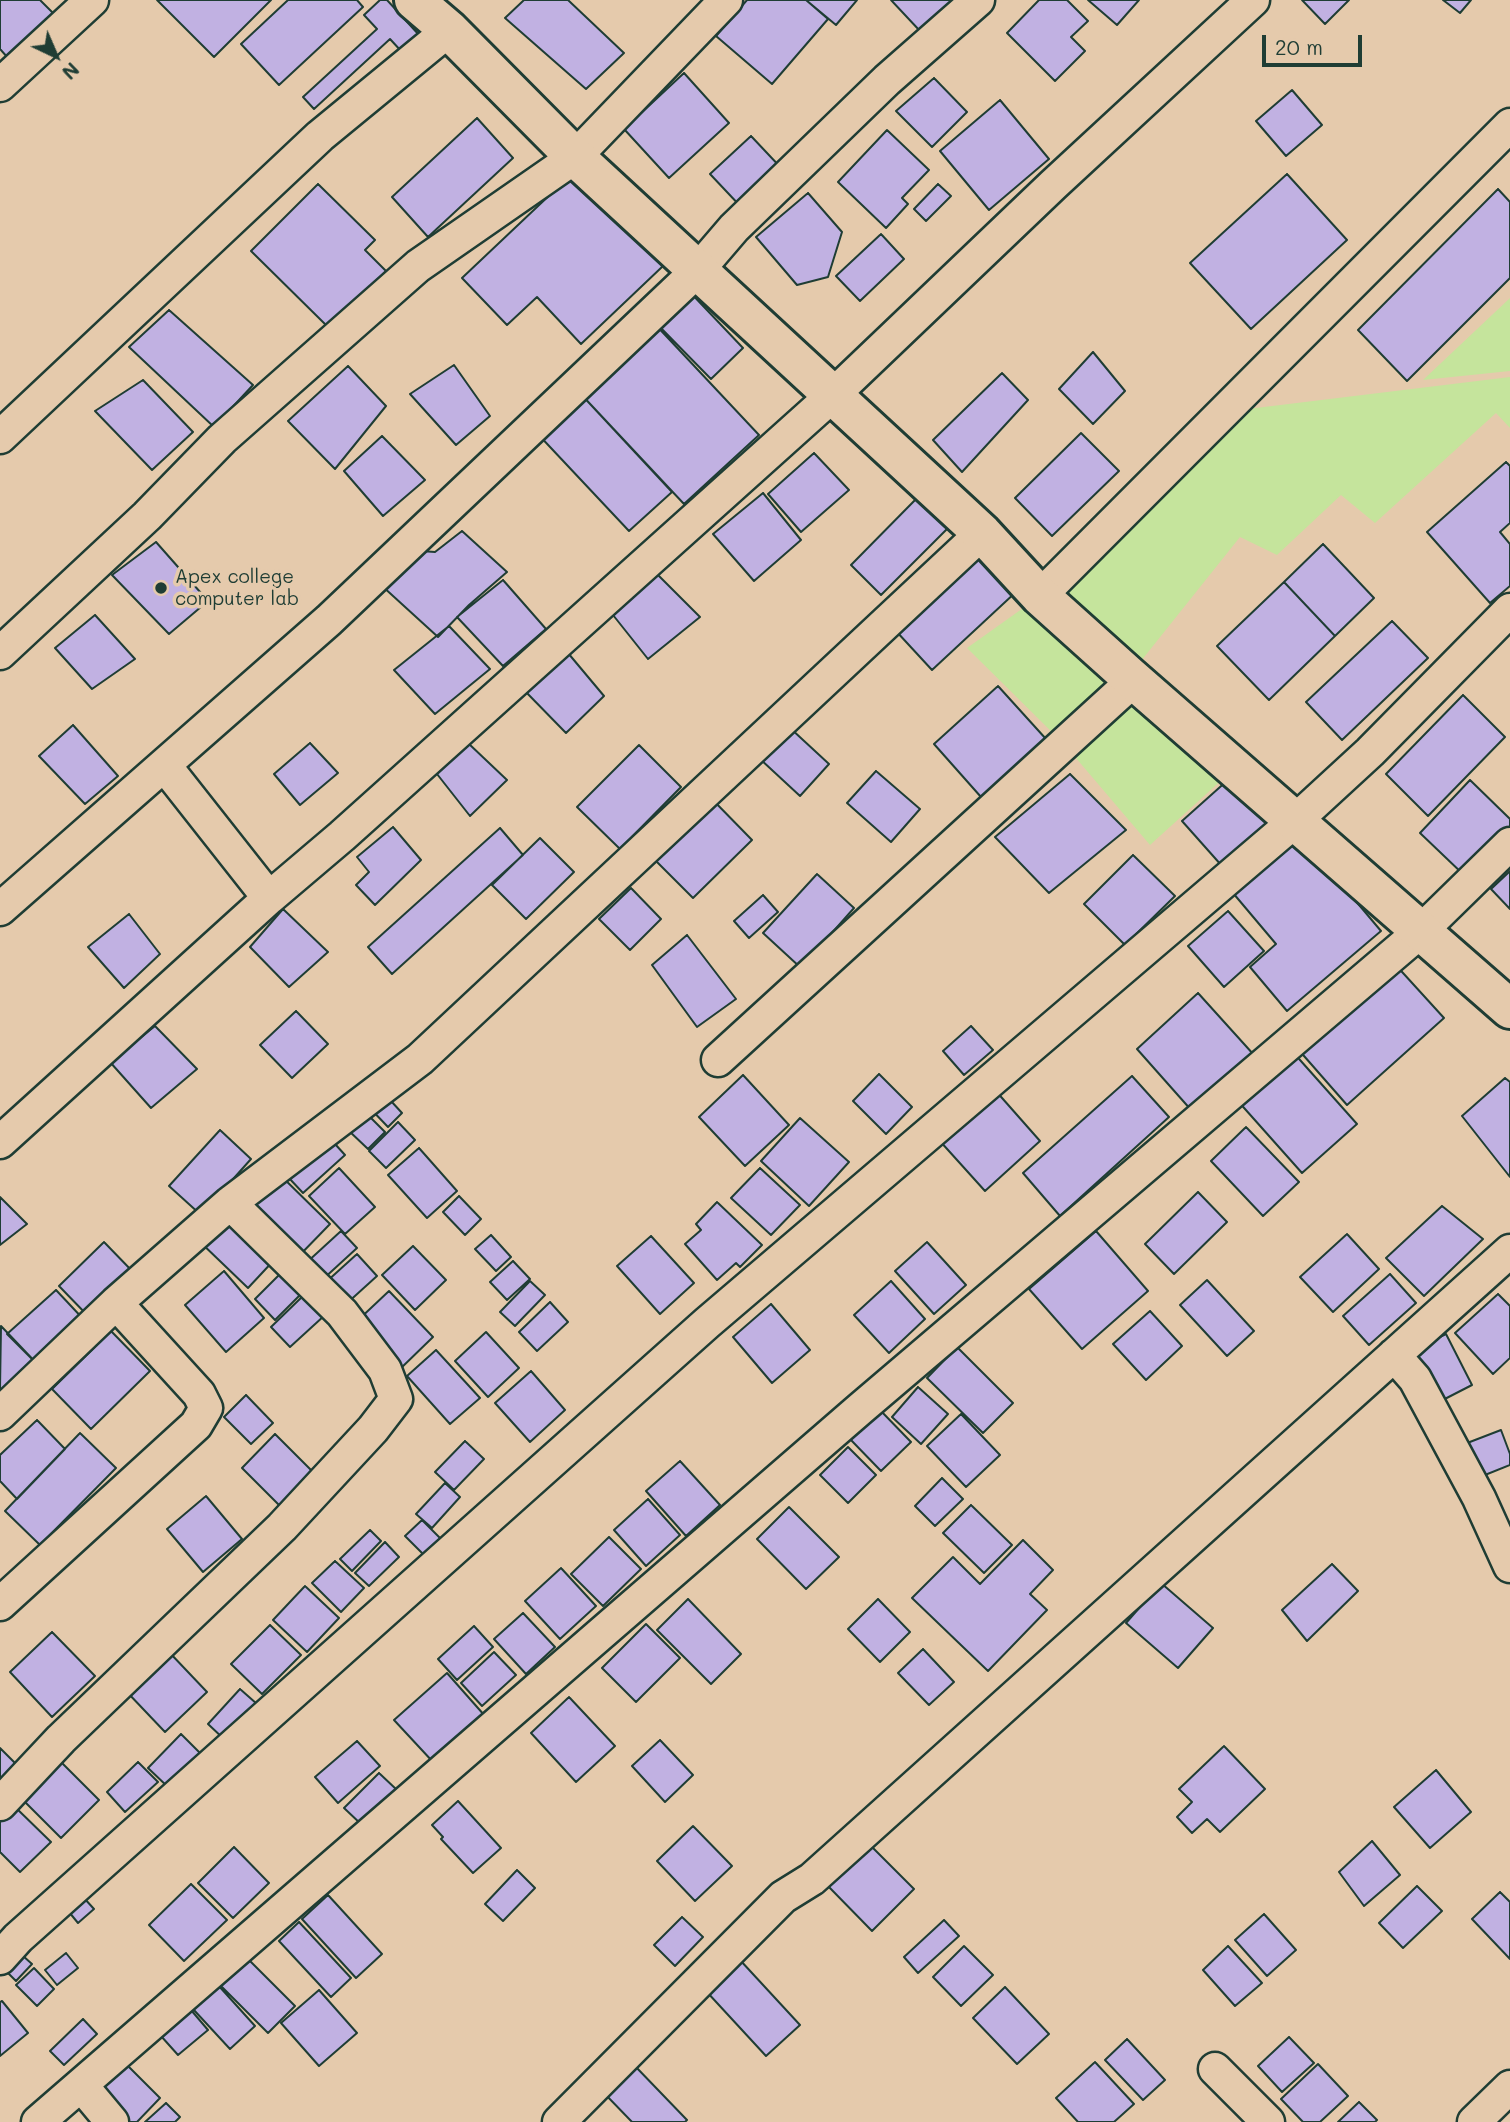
<!DOCTYPE html>
<style>
body{margin:0}
#map{position:relative;width:1510px;height:2122px;overflow:hidden;background:#e5caac;font-family:Mali,sans-serif}
canvas{display:block}
.north{position:absolute;left:21px;top:21px;width:70px;height:70px;-webkit-text-stroke:5px #e5caac;paint-order:stroke;rotate:136deg;font-size:19px;font-weight:700;line-height:28px;text-align:center;color:#1f3d34}
.north::after{content:'';display:block;margin:auto;width:24px;height:32px;background:#1f3d34;clip-path:polygon(50% 0,100% 100%,50% 72%,0 100%)}
.scale{position:absolute;left:1262px;top:35px;width:100px;height:32px;box-sizing:border-box;border:4px solid #1f3d34;border-top:0;padding-left:9px;font-size:21px;line-height:24px;white-space:nowrap;color:#1f3d34;-webkit-text-stroke:5px #e5caac;paint-order:stroke}
</style>
<div id="map">
<canvas width="1510" height="2122"></canvas>
<div class="north">N</div>
<div class="scale">20 m</div>
</div>
<script>
const c = document.querySelector('canvas').getContext('2d');
c.lineJoin = 'round';
function fill(path, color) { c.fillStyle = color; c.fill(path, 'evenodd'); }
const shape = rows => new Path2D(rows.map(r => 'M' + r).join(''));
function trace(path, color, width, dash) { c.strokeStyle = color; c.lineWidth = width; c.lineCap = dash ? 'butt' : 'round'; c.setLineDash(dash || []); c.stroke(path); }
function label(font, color, halo, rows, align = 'center') {
  c.font = font + ' Mali,sans-serif'; c.lineWidth = 7; c.setLineDash([]); c.textBaseline = 'middle'; c.strokeStyle = halo; c.fillStyle = color; for (const [text, x, y, turn = 0] of rows) {
    c.save(); c.translate(x, y); c.rotate((+turn || 0) * Math.PI / 180); c.textAlign = isNaN(turn) ? turn : align; if (halo) c.strokeText(text, 0, 0); c.fillText(text, 0, 0); c.restore();
  }
}
const green = shape([
 [1510,298,1510,371,1423,380],
 [1510,377,1510,428,1496,413,1375,523,1341,495,1277,555,1240,537,1129,676,1235,768,1150,845,1064,744,967,648,1040,596,1223,412]
]);
const building = shape([
 [0,0,40,0,54,14,8,58,0,49,0,0],
 [157,0,271,0,214,57,157,0],
 [288,0,357,0,363,7,279,85,241,44,288,0],
 [380,0,387,0,420,36,402,52,390,39,314,109,303,97,377,29,364,15,380,0],
 [524,0,568,0,624,53,586,89,505,18,524,0],
 [747,0,806,0,828,19,772,84,716,36,747,0],
 [806,0,857,0,836,25,806,0],
 [891,0,953,0,920,31,891,0],
 [1039,0,1067,0,1088,21,1071,37,1085,51,1055,81,1007,33,1039,0],
 [1088,0,1139,0,1117,25,1088,0],
 [1302,0,1349,0,1325,24,1302,0],
 [1443,0,1471,0,1460,13,1443,0],
 [684,73,729,123,669,178,624,129,684,73],
 [934,78,967,112,932,147,896,111,934,78],
 [1292,90,1322,125,1286,156,1256,121,1292,90],
 [1000,100,1049,159,989,210,940,151,1000,100],
 [477,118,513,158,428,237,392,197,477,118],
 [887,130,929,170,902,198,908,204,886,228,838,182,887,130],
 [751,136,784,171,743,209,710,174,751,136],
 [574,172,663,266,581,344,537,297,507,325,462,278,574,172],
 [1287,174,1347,240,1251,329,1190,263,1287,174],
 [318,184,375,240,365,250,386,271,329,328,251,251,318,184],
 [938,184,951,196,926,221,914,209,938,184],
 [1498,189,1510,202,1510,278,1407,381,1358,330,1498,189],
 [808,193,842,232,828,277,797,285,756,237,808,193],
 [881,234,904,259,860,301,836,276,881,234],
 [687,289,743,348,711,379,654,321,687,289],
 [169,310,253,385,214,427,129,347,169,310],
 [652,321,759,435,684,504,578,391,652,321],
 [1093,352,1125,391,1093,424,1059,389,1093,352],
 [454,365,490,416,456,445,410,394,454,365],
 [348,366,386,406,335,469,288,421,348,366],
 [1002,373,1028,400,962,472,933,440,1002,373],
 [143,380,193,432,152,470,95,411,143,380],
 [578,391,672,492,629,531,535,431,578,391],
 [1081,433,1119,471,1052,536,1015,498,1081,433],
 [382,436,425,480,383,516,344,471,382,436],
 [814,453,849,490,801,532,768,494,814,453],
 [1506,462,1510,466,1510,523,1500,532,1510,544,1510,586,1490,603,1427,532,1506,462],
 [763,493,801,540,754,581,713,534,763,493],
 [919,496,950,526,881,595,851,565,919,496],
 [462,531,507,572,469,605,438,637,381,585,421,551,435,552,462,531],
 [156,542,208,601,169,634,112,575,156,542],
 [1323,544,1374,598,1335,636,1284,582,1323,544],
 [980,552,1017,591,932,670,896,631,980,552],
 [656,573,700,617,648,659,613,615,656,573],
 [503,580,546,629,503,666,457,617,503,580],
 [1284,582,1335,636,1269,700,1217,646,1284,582],
 [95,615,135,659,92,689,55,648,95,615],
 [1392,621,1428,658,1342,740,1306,702,1392,621],
 [449,626,490,669,435,714,394,670,449,626],
 [568,653,604,696,566,733,523,689,568,653],
 [998,686,1046,739,981,797,934,744,998,686],
 [1463,695,1505,737,1428,816,1386,774,1463,695],
 [73,725,118,776,85,804,39,756,73,725],
 [789,727,829,764,800,796,759,758,789,727],
 [310,743,338,773,300,805,274,774,310,743],
 [468,743,507,780,470,816,437,774,468,743],
 [639,745,681,787,620,849,577,807,639,745],
 [876,771,920,809,891,842,847,803,876,771],
 [1070,774,1126,830,1049,893,995,837,1070,774],
 [1229,779,1269,824,1222,866,1182,821,1229,779],
 [1470,780,1510,819,1510,830,1465,876,1420,833,1470,780],
 [709,796,752,840,693,898,650,855,709,796],
 [393,827,421,860,375,905,356,885,369,872,357,857,393,827],
 [500,828,523,855,392,974,368,947,500,828],
 [1301,836,1381,931,1287,1011,1250,967,1276,944,1233,893,1301,836],
 [540,838,574,872,526,919,492,885,540,838],
 [1133,855,1175,896,1125,945,1084,904,1133,855],
 [1510,871,1510,909,1491,889,1510,871],
 [817,874,854,908,801,968,763,933,817,874],
 [631,888,661,919,630,950,599,919,631,888],
 [763,895,778,912,749,938,734,921,763,895],
 [283,909,328,952,289,987,250,947,283,909],
 [1228,911,1264,951,1224,987,1188,946,1228,911],
 [129,914,160,954,124,988,88,947,129,914],
 [687,935,736,999,697,1027,652,965,687,935],
 [1393,962,1444,1018,1347,1105,1297,1048,1393,962],
 [1198,993,1254,1055,1192,1111,1137,1049,1198,993],
 [296,1011,328,1044,292,1078,260,1045,296,1011],
 [155,1026,197,1069,151,1108,110,1062,155,1026],
 [971,1026,993,1050,964,1075,943,1051,971,1026],
 [1292,1051,1357,1124,1302,1173,1237,1100,1292,1051],
 [879,1074,912,1107,886,1134,853,1101,879,1074],
 [743,1075,789,1125,745,1166,699,1117,743,1075],
 [1132,1076,1169,1117,1060,1216,1023,1173,1132,1076],
 [1505,1078,1510,1082,1510,1177,1462,1116,1505,1078],
 [380,1089,402,1113,388,1127,365,1103,380,1089],
 [995,1090,1040,1141,985,1191,939,1140,995,1090],
 [365,1112,385,1132,368,1149,348,1130,365,1112],
 [800,1118,849,1162,809,1206,761,1161,800,1118],
 [398,1122,415,1140,386,1168,369,1151,398,1122],
 [316,1123,345,1155,303,1193,274,1162,316,1123],
 [1246,1127,1299,1182,1263,1216,1211,1161,1246,1127],
 [220,1130,251,1159,201,1215,169,1186,220,1130],
 [419,1148,457,1191,427,1218,388,1175,419,1148],
 [273,1168,330,1224,295,1260,238,1204,273,1168],
 [339,1168,375,1207,345,1234,309,1196,339,1168],
 [760,1168,800,1205,771,1235,731,1198,760,1168],
 [1198,1192,1227,1222,1174,1274,1145,1244,1198,1192],
 [459,1196,481,1219,465,1235,443,1212,459,1196],
 [0,1197,27,1224,0,1245,0,1197],
 [717,1202,762,1245,740,1267,736,1263,717,1280,685,1244,701,1230,696,1224,717,1202],
 [1442,1206,1483,1239,1424,1296,1386,1258,1442,1206],
 [226,1210,276,1258,248,1288,197,1239,226,1210],
 [341,1231,357,1248,321,1281,305,1264,341,1231],
 [1096,1231,1148,1291,1082,1349,1029,1289,1096,1231],
 [1347,1234,1379,1269,1333,1312,1300,1277,1347,1234],
 [491,1235,511,1257,496,1271,475,1249,491,1235],
 [651,1236,694,1283,660,1314,617,1266,651,1236],
 [104,1242,134,1273,89,1317,59,1286,104,1242],
 [927,1242,966,1285,934,1314,895,1271,927,1242],
 [413,1246,446,1280,415,1310,382,1275,413,1246],
 [357,1254,377,1276,345,1305,325,1283,357,1254],
 [513,1261,530,1279,507,1300,490,1282,513,1261],
 [287,1267,307,1288,275,1320,255,1299,287,1267],
 [224,1271,264,1318,226,1352,185,1305,224,1271],
 [1390,1274,1416,1303,1369,1345,1343,1316,1390,1274],
 [1207,1280,1254,1331,1227,1356,1180,1305,1207,1280],
 [530,1281,545,1295,515,1326,500,1312,530,1281],
 [891,1281,925,1319,889,1353,854,1315,891,1281],
 [56,1290,87,1323,41,1368,7,1334,56,1290],
 [389,1291,433,1337,398,1371,354,1324,389,1291],
 [305,1294,325,1315,290,1347,271,1327,305,1294],
 [1498,1294,1510,1306,1510,1358,1493,1374,1455,1333,1498,1294],
 [550,1302,568,1322,537,1351,519,1332,550,1302],
 [771,1304,810,1350,772,1383,733,1337,771,1304],
 [1150,1311,1182,1346,1146,1380,1113,1344,1150,1311],
 [1,1326,41,1368,8,1398,0,1389,1,1326],
 [111,1331,150,1371,91,1429,52,1389,111,1331],
 [486,1332,519,1368,488,1397,455,1361,486,1332],
 [1446,1334,1472,1385,1435,1404,1409,1352,1446,1334],
 [957,1347,1013,1403,983,1433,927,1378,957,1347],
 [436,1350,480,1398,450,1424,407,1376,436,1350],
 [531,1371,565,1410,530,1442,495,1403,531,1371],
 [918,1387,948,1414,921,1444,892,1417,918,1387],
 [246,1395,273,1423,251,1444,224,1417,246,1395],
 [880,1410,911,1442,881,1471,850,1439,880,1410],
 [961,1414,1000,1455,966,1487,927,1446,961,1414],
 [37,1420,65,1449,17,1499,0,1481,0,1455,37,1420],
 [1501,1430,1510,1454,1510,1465,1475,1479,1462,1445,1501,1430],
 [80,1433,116,1468,40,1545,5,1511,80,1433],
 [275,1434,316,1475,282,1508,242,1468,275,1434],
 [465,1441,484,1459,454,1490,435,1472,465,1441],
 [848,1447,876,1475,848,1503,820,1475,848,1447],
 [680,1461,720,1505,686,1536,646,1491,680,1461],
 [942,1478,963,1499,935,1526,915,1506,942,1478],
 [445,1483,460,1497,432,1528,416,1514,445,1483],
 [206,1496,242,1539,203,1572,167,1529,206,1496],
 [648,1499,680,1535,646,1566,614,1530,648,1499],
 [971,1505,1012,1545,984,1573,943,1533,971,1505],
 [789,1507,839,1557,806,1589,757,1539,789,1507],
 [422,1520,441,1539,424,1555,405,1536,422,1520],
 [370,1530,381,1541,352,1571,340,1559,370,1530],
 [609,1537,641,1569,603,1606,571,1574,609,1537],
 [1023,1540,1053,1570,1030,1594,1047,1610,988,1671,912,1598,953,1557,980,1584,1023,1540],
 [385,1542,399,1557,369,1586,355,1573,385,1542],
 [335,1561,364,1588,341,1612,312,1583,335,1561],
 [1332,1564,1358,1591,1307,1641,1282,1610,1332,1564],
 [561,1568,596,1606,560,1639,525,1601,561,1568],
 [1161,1583,1213,1628,1178,1668,1126,1623,1161,1583],
 [305,1586,339,1618,307,1652,273,1620,305,1586],
 [688,1599,741,1654,711,1684,657,1630,688,1599],
 [878,1599,910,1632,880,1662,848,1629,878,1599],
 [523,1613,555,1647,526,1674,494,1639,523,1613],
 [646,1624,680,1658,636,1702,602,1668,646,1624],
 [270,1625,301,1655,262,1694,231,1664,270,1625],
 [474,1626,493,1647,457,1680,438,1659,474,1626],
 [52,1632,95,1676,52,1717,10,1672,52,1632],
 [923,1649,954,1682,929,1705,898,1673,923,1649],
 [169,1652,207,1692,165,1732,126,1691,169,1652],
 [494,1652,516,1675,482,1706,461,1683,494,1652],
 [447,1673,485,1716,433,1762,394,1720,447,1673],
 [240,1689,257,1704,225,1740,208,1724,240,1689],
 [569,1697,615,1746,576,1782,531,1733,569,1697],
 [181,1734,202,1755,169,1788,148,1768,181,1734],
 [660,1740,693,1775,665,1802,632,1766,660,1740],
 [357,1741,380,1766,338,1803,315,1777,357,1741],
 [1224,1746,1265,1789,1220,1832,1207,1819,1192,1833,1177,1817,1192,1802,1179,1789,1224,1746],
 [0,1748,19,1767,0,1786,0,1748],
 [59,1760,99,1800,61,1838,15,1792,59,1760],
 [138,1762,158,1782,125,1812,107,1792,138,1762],
 [1436,1770,1471,1812,1430,1848,1394,1807,1436,1770],
 [379,1773,397,1790,362,1825,344,1808,379,1773],
 [458,1801,501,1848,473,1873,441,1839,443,1837,432,1825,458,1801],
 [13,1805,51,1842,20,1872,0,1852,0,1818,13,1805],
 [693,1826,732,1866,695,1901,657,1861,693,1826],
 [1372,1841,1400,1875,1364,1906,1339,1872,1372,1841],
 [869,1844,914,1889,872,1931,827,1885,869,1844],
 [234,1847,269,1883,233,1918,198,1883,234,1847],
 [517,1870,535,1888,503,1921,485,1904,517,1870],
 [191,1884,227,1920,184,1961,149,1925,191,1884],
 [1417,1886,1442,1911,1403,1948,1379,1923,1417,1886],
 [1500,1892,1510,1902,1510,1959,1472,1919,1500,1892],
 [328,1895,382,1954,356,1978,302,1919,328,1895],
 [84,1898,94,1909,78,1923,69,1912,84,1898],
 [1264,1914,1296,1950,1267,1976,1235,1940,1264,1914],
 [682,1917,703,1937,675,1966,654,1945,682,1917],
 [944,1920,959,1936,918,1973,904,1957,944,1920],
 [299,1922,351,1978,331,1997,279,1941,299,1922],
 [964,1946,993,1975,961,2006,933,1977,964,1946],
 [1228,1946,1262,1983,1235,2006,1203,1970,1228,1946],
 [13,1947,32,1964,16,1981,0,1965,13,1947],
 [66,1953,78,1968,57,1985,45,1970,66,1953],
 [248,1959,295,2006,268,2033,221,1986,248,1959],
 [740,1960,800,2025,766,2056,706,1991,740,1960],
 [34,1968,54,1989,37,2006,16,1985,34,1968],
 [218,1985,255,2026,230,2049,193,2009,218,1985],
 [1005,1987,1049,2034,1017,2064,973,2018,1005,1987],
 [319,1990,357,2033,319,2066,281,2023,319,1990],
 [2,2001,28,2033,0,2056,0,2002,2,2001],
 [191,2010,208,2030,178,2055,161,2036,191,2010],
 [83,2019,97,2034,64,2065,50,2051,83,2019],
 [1289,2037,1314,2063,1282,2092,1258,2066,1289,2037],
 [1127,2039,1165,2080,1143,2100,1105,2060,1127,2039],
 [122,2060,160,2098,137,2122,123,2122,91,2091,122,2060],
 [1095,2062,1134,2104,1114,2122,1078,2122,1056,2098,1095,2062],
 [1318,2064,1348,2096,1320,2122,1303,2122,1281,2099,1318,2064],
 [634,2065,687,2120,685,2122,632,2122,604,2093,634,2065],
 [1359,2102,1377,2120,1375,2122,1338,2122,1359,2102],
 [166,2103,180,2117,175,2122,145,2122,166,2103]
]);
const minor = shape([
 [0,85,92,0],
 [0,437,320,136,449,30],
 [1040,596,1510,125],
 [0,653,147,516,222,439,418,266,575,157,726,0],
 [165,766,269,898],
 [0,909,329,620,698,270,734,228,887,80,978,0],
 [718,1060,1134,680],
 [0,1142,269,898,342,836,833,395,1053,185,1253,0],
 [1394,1355,1415,1379,1479,1498,1510,1566],
 [0,1414,116,1303,230,1203,420,1059,982,533],
 [0,1604,196,1425,206,1408,199,1394,116,1303],
 [0,1804,61,1739,282,1527,373,1429,396,1399,385,1370,342,1313,230,1203],
 [0,1958,18,1938,707,1323,1295,821,1370,752,1510,610],
 [1215,2069,1268,2122],
 [82,2086,112,2122],
 [38,2122,860,1409,1421,931,1510,844],
 [559,2122,783,1897,812,1879,1510,1251],
 [1474,2122,1510,2087]
]);
const tertiary = shape([
 [414,0,449,30,575,157,982,533,1040,596,1129,676,1510,1009]
]);
const markers = [
 [161,588,7,"#1f3d34"]
];
const poiNames = [
 ["Apex college",175,577],
 ["computer lab",175,599]
];
fill(green, '#c5e49c');
fill(building, '#c1b1e2');
trace(building, '#1f3d34', 2);
trace(minor, '#1f3d34', 37);
trace(tertiary, '#1f3d34', 44);
trace(minor, '#e5caac', 32);
trace(tertiary, '#e5caac', 38);
for (const [x, y, r, color] of markers) { const dot = new Path2D(); dot.arc(x, y, r, 0, 2 * Math.PI); c.fillStyle = color; c.fill(dot); trace(dot, '#e5caac', 2.5); }
label('19px', '#1f3d34', '#e5caac', poiNames, 'left');
</script>
